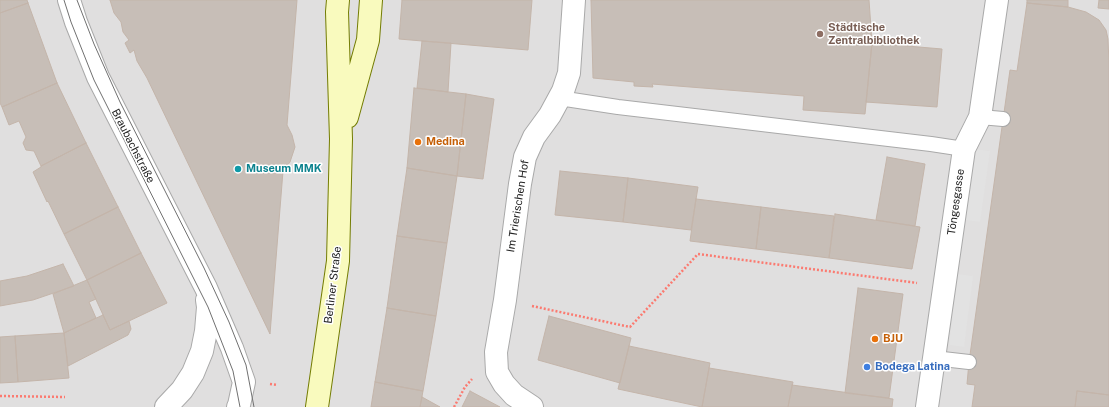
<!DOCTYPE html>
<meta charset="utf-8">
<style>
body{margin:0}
canvas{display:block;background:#f2eee8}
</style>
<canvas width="1109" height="407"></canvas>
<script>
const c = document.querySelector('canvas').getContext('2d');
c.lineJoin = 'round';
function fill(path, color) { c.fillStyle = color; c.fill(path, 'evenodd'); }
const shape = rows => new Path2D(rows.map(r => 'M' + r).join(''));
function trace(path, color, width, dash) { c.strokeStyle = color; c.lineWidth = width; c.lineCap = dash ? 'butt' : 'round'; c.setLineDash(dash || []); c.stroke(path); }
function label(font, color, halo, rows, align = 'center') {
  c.font = font + ' "Public Sans",sans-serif'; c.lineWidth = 3; c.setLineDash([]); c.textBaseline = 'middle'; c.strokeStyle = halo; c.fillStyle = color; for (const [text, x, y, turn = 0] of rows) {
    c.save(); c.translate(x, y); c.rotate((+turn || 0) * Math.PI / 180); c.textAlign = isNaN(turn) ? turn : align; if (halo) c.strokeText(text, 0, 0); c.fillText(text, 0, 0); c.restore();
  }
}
const residential = shape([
 [0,0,1109,0,1109,407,0,407]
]);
const parking = shape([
 [975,149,990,151,980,222,965,220],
 [958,274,973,276,964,347,949,345]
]);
const building = shape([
 [0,0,27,0,28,3,0,13,0,0],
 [110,0,297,0,287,125,292,135,295,147,290,162,283,171,270,334,147,78,137,61,134,50,130,53,125,43,129,40,123,32,121,22,114,13,110,0],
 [402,0,532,0,528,50,399,39,402,0],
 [591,0,869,0,872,43,865,114,803,110,804,96,652,84,653,87,634,86,634,82,593,78,591,0],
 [1027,0,1068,0,1068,7,1027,3,1027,0],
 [1099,0,1109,0,1109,9,1098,8,1099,0],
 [28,3,57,83,2,107,0,103,0,13,28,3],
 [1027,3,1068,7,1086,12,1099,20,1106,30,1108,39,1109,64,1109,395,1077,391,1075,407,972,407,975,385,967,384,969,362,1010,70,1017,71,1027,3],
 [422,41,451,43,448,92,417,88,422,41],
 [872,43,942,49,937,107,866,102,872,43],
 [57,83,86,143,41,166,34,151,26,150,23,143,26,137,19,121,9,125,2,107,57,83],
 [414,88,466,94,457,176,407,168,414,88],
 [466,94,494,99,483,179,457,176,466,94],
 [86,143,118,207,64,234,48,201,47,202,33,172,41,167,41,166,86,143],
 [887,157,925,164,915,226,876,220,887,157],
 [407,168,457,176,447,243,397,236,407,168],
 [560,171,628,178,623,222,555,215,560,171],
 [628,178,698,187,691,230,623,222,628,178],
 [696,199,761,207,756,249,690,241,696,199],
 [118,207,141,253,87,280,64,234,118,207],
 [761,207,834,216,829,258,756,249,761,207],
 [835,214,920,227,912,269,829,258,835,214],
 [397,236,447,243,436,316,387,308,397,236],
 [141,253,167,303,110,330,87,280,141,253],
 [63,264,74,286,33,300,0,306,0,281,27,276,63,264],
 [87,280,96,299,89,302,96,318,64,333,53,294,87,280],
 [858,288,903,294,889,398,845,393,858,288],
 [387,308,436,316,423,391,375,382,387,308],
 [103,315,110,330,129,321,131,329,128,335,68,366,64,333,103,315],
 [549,316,631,338,620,383,538,360,549,316],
 [64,333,69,378,18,382,15,336,64,333],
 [15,336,18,382,0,383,0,337,15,336],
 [629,346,710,363,702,407,618,389,629,346],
 [709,368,793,382,788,407,702,407,709,368],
 [375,382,423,391,420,407,371,407,375,382],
 [792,385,893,399,892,407,788,407,792,385],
 [470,391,500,407,462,407,470,391],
 [1077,391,1109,395,1109,407,1075,407,1077,391],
 [422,397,440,407,420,407,422,397]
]);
const path = shape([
 [532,306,630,327,698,254,917,283],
 [270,384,277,385],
 [0,396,65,397],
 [454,407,465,387,472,379]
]);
const service = shape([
 [559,98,618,107,931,144,964,149],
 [980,117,1003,119],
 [934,358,969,362]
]);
const minor = shape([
 [69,0,76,22,98,77,206,288,232,348,244,382,239,405,238,407],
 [166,407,182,390,193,373,202,351,206,331,208,307,207,300],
 [532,407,514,395,504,384,497,372,496,352,505,300,520,184,525,157,534,137,550,115,563,91,569,73,574,0],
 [927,407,964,149,980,117,997,0]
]);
const secondary = shape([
 [347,117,368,40,371,0],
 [317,407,338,261,341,139,337,12,338,0]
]);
const tram = shape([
 [64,0,71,22,94,80,208,307,233,371,240,407],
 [77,0,94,44,120,102,204,268,229,322,246,365,254,407]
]);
const markers = [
 [820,34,4,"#8d6e63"],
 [418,142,4,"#e8710a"],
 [238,169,4,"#0f9aa8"],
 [875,339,4,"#e8710a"],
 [867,367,4,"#3f7fe0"]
];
const educationNames = [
 ["Städtische",828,28],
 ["Zentralbibliothek",828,41]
];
const foodNames = [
 ["Medina",426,142],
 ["BJU",883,339]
];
const streetNames = [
 ["Braubachstraße",133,146,63],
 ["Töngesgasse",956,202,-82],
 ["Im Trierischen Hof",518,206,-81],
 ["Berliner Straße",333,285,-83]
];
const cultureNames = [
 ["Museum MMK",246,169]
];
const shopNames = [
 ["Bodega Latina",875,367]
];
fill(residential, '#e0dfdf');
fill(parking, '#e2e2e2');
fill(building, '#c7beb7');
trace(building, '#c4b5aa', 1);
trace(service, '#a9a9a9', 16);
trace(minor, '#a9a9a9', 24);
trace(secondary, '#747d04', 24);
trace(path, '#fb7a70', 2.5, [2, 2]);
trace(service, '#fff', 14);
trace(minor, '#fff', 22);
trace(secondary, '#f9fabe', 22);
trace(tram, '#707070', 1);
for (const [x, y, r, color] of markers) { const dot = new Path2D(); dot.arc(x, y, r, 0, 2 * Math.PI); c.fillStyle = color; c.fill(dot); trace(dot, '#fff', 1.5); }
label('bold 11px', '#785e54', '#fff', educationNames, 'left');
label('bold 11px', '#c56008', '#fff', foodNames, 'left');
label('11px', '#222', '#fff', streetNames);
label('bold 11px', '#0d838f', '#fff', cultureNames, 'left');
label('bold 11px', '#366cbe', '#fff', shopNames, 'left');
</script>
